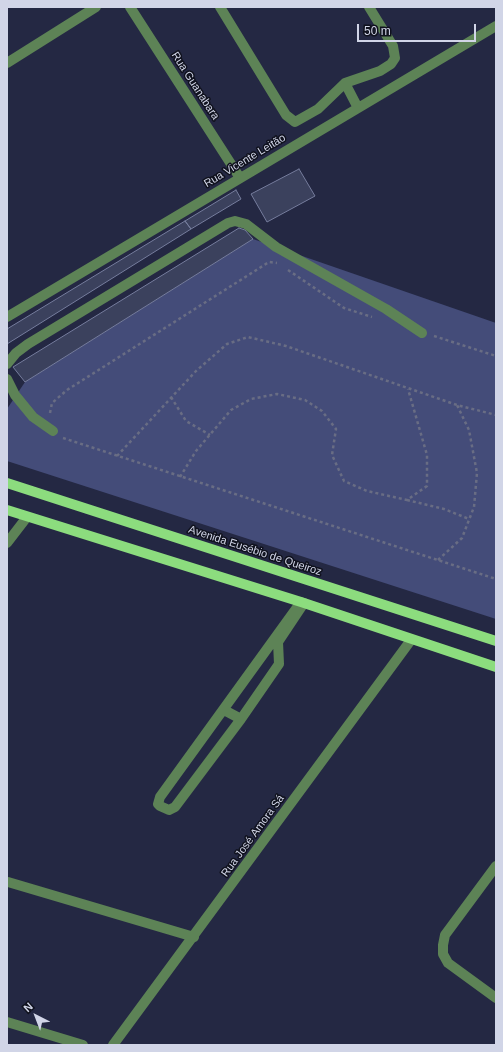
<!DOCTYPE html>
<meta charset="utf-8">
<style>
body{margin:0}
#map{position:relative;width:503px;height:1052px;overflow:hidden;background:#242843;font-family:Arial,sans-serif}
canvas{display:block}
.frame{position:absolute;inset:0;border:8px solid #d1d5e7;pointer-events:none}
.north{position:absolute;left:16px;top:996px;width:40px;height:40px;-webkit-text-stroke:3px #10121e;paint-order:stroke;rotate:318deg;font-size:11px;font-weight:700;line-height:16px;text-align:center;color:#d1d5e7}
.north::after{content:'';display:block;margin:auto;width:14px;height:18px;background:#d1d5e7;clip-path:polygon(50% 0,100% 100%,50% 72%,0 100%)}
.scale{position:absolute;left:357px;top:24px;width:119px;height:18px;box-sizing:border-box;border:2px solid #d1d5e7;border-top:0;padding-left:5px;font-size:12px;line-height:14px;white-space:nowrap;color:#d1d5e7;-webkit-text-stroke:3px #10121e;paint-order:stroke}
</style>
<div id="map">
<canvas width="503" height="1052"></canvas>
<div class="frame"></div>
<div class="north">N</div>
<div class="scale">50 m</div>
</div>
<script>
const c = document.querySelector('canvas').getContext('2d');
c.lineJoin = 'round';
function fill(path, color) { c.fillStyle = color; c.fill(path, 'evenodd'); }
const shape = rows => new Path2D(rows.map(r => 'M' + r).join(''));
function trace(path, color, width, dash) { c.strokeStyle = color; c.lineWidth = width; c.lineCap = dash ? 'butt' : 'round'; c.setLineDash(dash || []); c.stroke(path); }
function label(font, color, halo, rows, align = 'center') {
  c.font = font + ' Arial,sans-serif'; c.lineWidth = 3; c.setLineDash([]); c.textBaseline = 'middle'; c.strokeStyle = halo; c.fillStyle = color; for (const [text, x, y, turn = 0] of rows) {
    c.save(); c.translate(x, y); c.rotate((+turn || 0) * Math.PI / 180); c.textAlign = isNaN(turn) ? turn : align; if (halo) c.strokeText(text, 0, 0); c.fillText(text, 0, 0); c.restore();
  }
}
const green = shape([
 [253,239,496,323,496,619,7,461,7,409,25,382]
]);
const building = shape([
 [299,169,315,196,267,222,251,194,299,169],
 [236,190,241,199,191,229,185,221,236,190],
 [185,221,191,229,7,344,7,329,185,221],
 [239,228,245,230,253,239,25,382,13,367,239,228]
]);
const path = shape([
 [288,270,344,308,372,317],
 [434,336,496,356],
 [171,397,186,421,210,435],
 [50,413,52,403,67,390,269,262,277,263],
 [63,438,496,579],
 [117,456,196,371,227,344,248,337,286,346,457,405,496,415],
 [180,477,196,451,231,410,251,399,277,394,305,400,322,411,336,429,332,455,344,481,367,491,407,500,427,486,427,455,408,389],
 [407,500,444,509,469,519],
 [438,560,462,538,474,507,477,473,469,430,457,405]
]);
const minor = shape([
 [130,7,240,178],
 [220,7,286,115,295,122,318,109,345,83,380,71,391,64,395,58,393,46,369,7],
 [7,63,96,7],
 [345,83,358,108],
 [7,317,496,26],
 [7,364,16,353,28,344,228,223,235,221,246,224,276,247,386,309,422,333],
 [7,379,15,395,33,417,53,431],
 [7,543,27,517],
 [301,602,160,797,158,804,160,806,169,810,175,807,241,719,279,664,278,642,304,603],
 [224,710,241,719],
 [496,866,445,935,443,945,443,954,448,963,496,998],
 [8,882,194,937],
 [7,1022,83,1045],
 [113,1045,411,640]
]);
const major = shape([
 [7,483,496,641],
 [7,510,301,602,496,667]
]);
const streetNames = [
 ["Rua Guanabara",195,86,57],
 ["Rua Vicente Leitão",245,161,-31],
 ["Avenida Eusébio de Queiroz",255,551,18],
 ["Rua José Amora Sá",253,836,-54]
];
fill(green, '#444c79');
fill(building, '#3b415d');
trace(building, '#767d9d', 1);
trace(path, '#696d84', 2.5, [3, 3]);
trace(minor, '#5d8356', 10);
trace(major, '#8cdc7e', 10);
label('11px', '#d1d5e7', '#10121e', streetNames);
</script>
